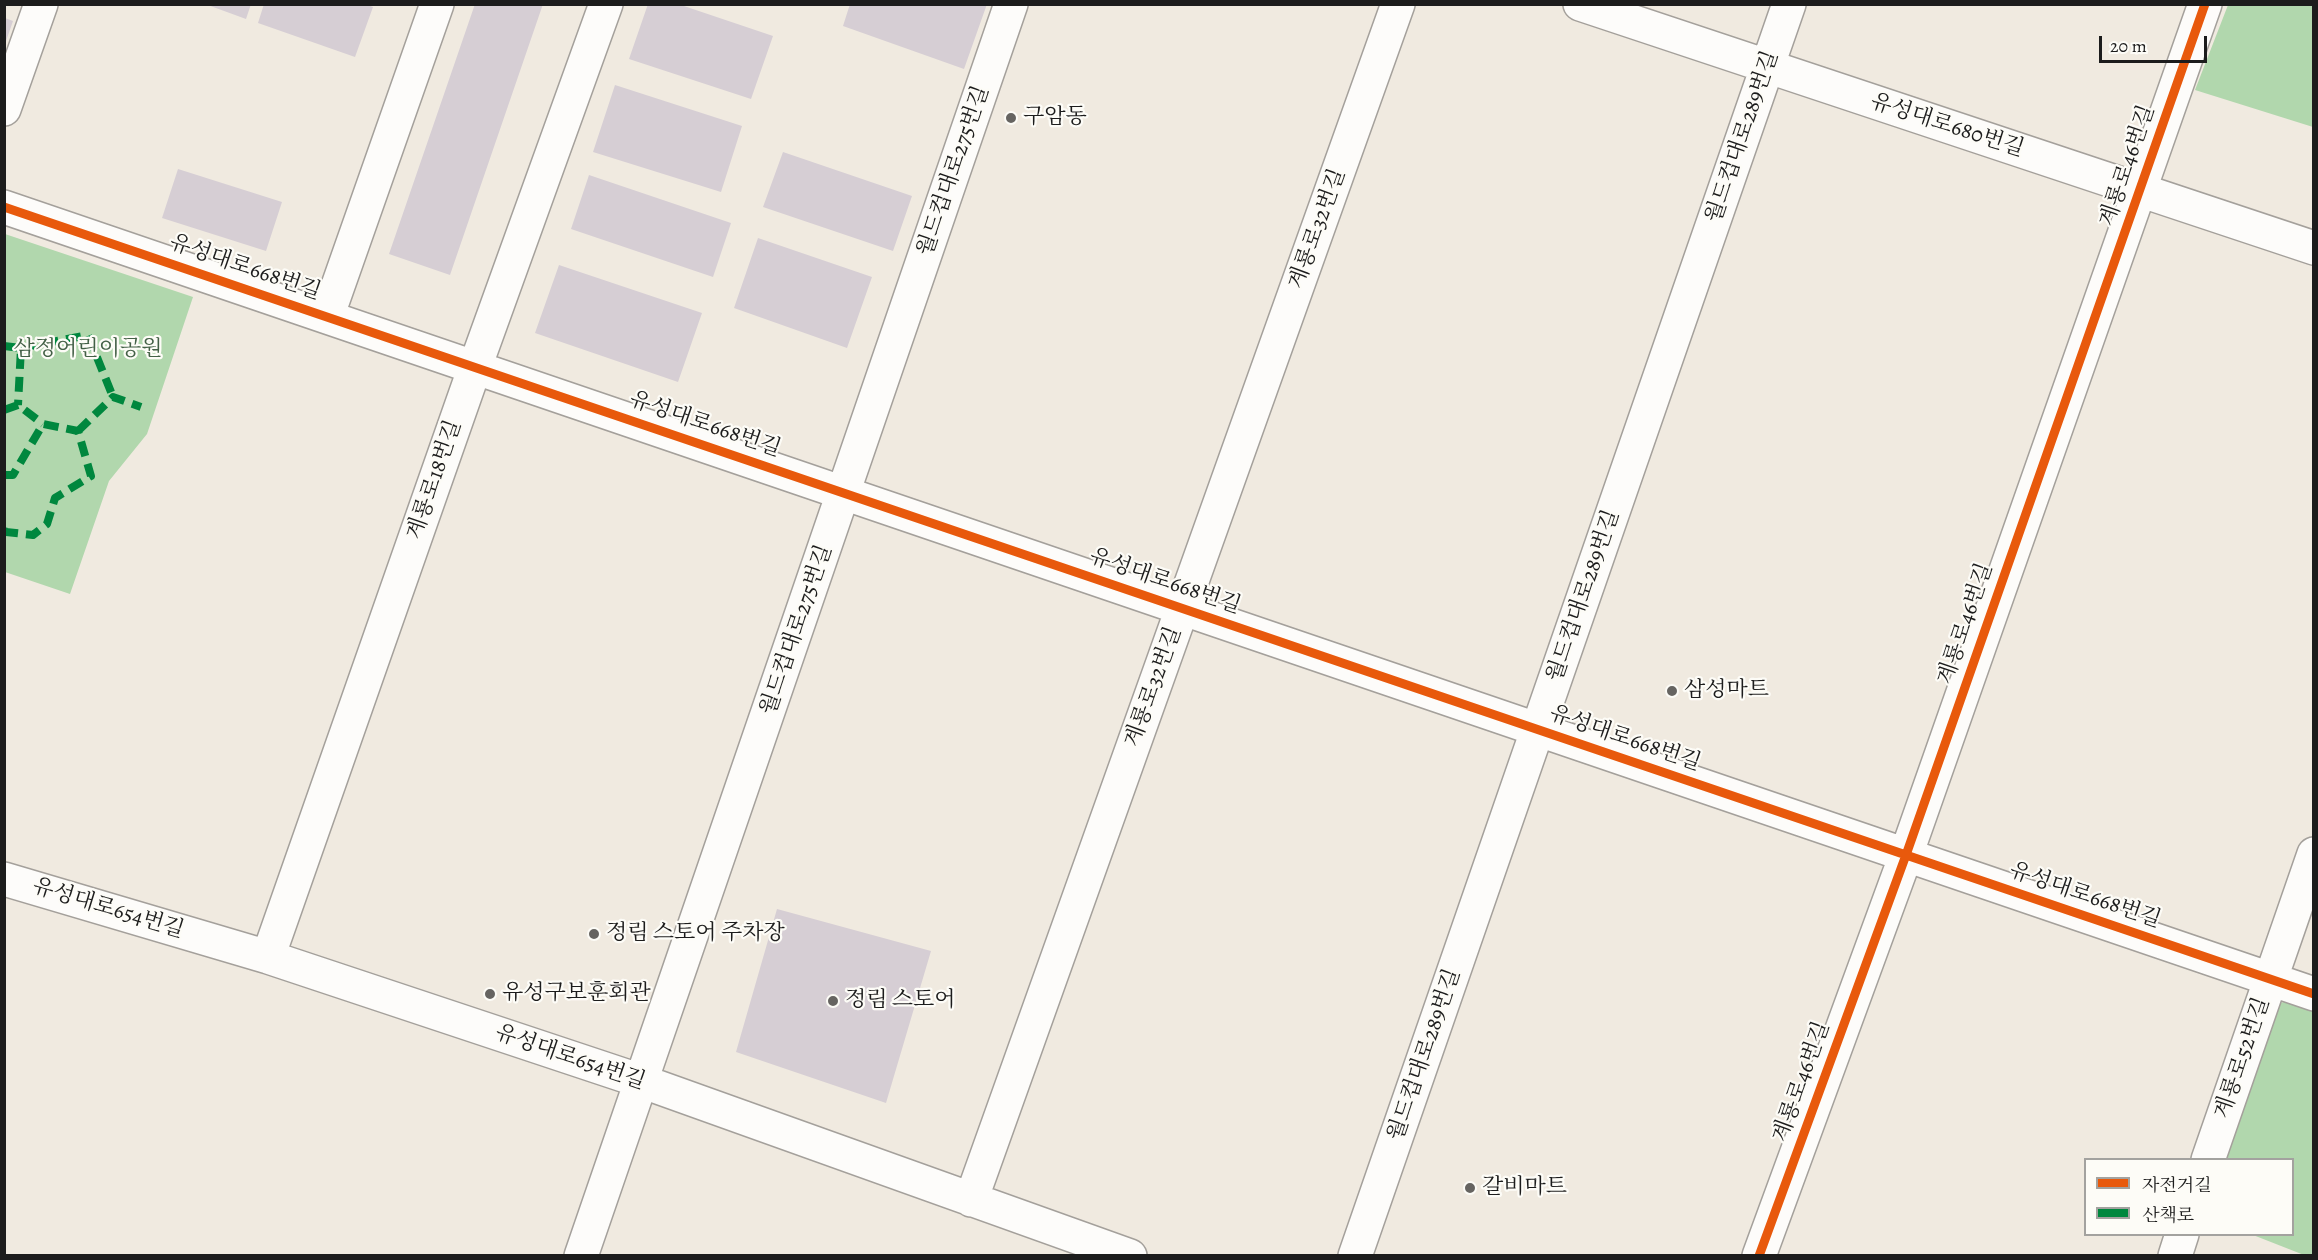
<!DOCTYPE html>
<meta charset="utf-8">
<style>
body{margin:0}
#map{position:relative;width:2318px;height:1260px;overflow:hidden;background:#f0eae0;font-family:Alegreya,"Noto Serif KR",serif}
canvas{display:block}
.frame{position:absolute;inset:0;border:6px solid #1c1c1c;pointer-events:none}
.legend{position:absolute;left:2084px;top:1158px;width:210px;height:78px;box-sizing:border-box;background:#fdfcf7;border:2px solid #a3a29f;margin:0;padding:8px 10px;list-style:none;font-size:18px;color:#1c1c1c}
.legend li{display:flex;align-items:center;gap:12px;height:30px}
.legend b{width:30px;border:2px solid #a3a29f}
.scale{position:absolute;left:2099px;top:36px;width:108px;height:27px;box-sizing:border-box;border:3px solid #1c1c1c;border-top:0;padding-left:8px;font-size:18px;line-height:21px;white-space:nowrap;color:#1c1c1c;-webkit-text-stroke:4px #fdfcf7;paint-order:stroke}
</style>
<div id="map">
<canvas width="2318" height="1260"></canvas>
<div class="frame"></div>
<ul class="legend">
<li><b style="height:8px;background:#e8590c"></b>자전거길</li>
<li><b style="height:8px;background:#00873e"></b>산책로</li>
</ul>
<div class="scale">20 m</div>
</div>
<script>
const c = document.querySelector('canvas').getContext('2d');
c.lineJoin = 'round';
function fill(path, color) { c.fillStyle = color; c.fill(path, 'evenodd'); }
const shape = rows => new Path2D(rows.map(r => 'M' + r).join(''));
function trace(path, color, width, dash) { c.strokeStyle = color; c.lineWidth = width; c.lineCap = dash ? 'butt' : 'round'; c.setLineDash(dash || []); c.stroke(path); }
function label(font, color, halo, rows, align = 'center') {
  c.font = font + ' Alegreya,"Noto Serif KR",serif'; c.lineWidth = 4.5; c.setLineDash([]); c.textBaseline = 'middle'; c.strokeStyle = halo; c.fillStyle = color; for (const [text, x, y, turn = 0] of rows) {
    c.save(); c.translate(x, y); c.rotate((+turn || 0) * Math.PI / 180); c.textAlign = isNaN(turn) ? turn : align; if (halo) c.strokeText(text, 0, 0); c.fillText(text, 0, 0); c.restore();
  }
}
const green = shape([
 [2228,5,2313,5,2313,127,2195,90],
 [5,234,193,297,147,434,109,481,70,594,5,572],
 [2304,997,2313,1000,2313,1255,2304,1255,2253,1235,2292,1234,2292,1160,2222,1160,2280,1003]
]);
const building = shape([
 [205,4,251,4,246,19],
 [264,4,365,4,373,7,355,57,258,23],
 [475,4,543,4,450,275,389,254],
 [648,4,678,4,773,36,751,99,629,59],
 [850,4,987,4,964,69,843,26],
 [5,18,13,21,5,44],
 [615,85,742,126,721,192,593,152],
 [783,152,912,196,893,251,763,207],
 [178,169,282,202,266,251,162,218],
 [589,175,731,223,713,277,571,229],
 [758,238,872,277,847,348,734,308],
 [559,265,702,313,678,382,535,333],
 [777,909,931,951,886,1103,736,1052]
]);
const minor = shape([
 [1580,4,2314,248],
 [4,109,41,4],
 [4,207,2314,994],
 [327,317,437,4],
 [4,879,268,957,641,1081,1130,1256],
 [268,957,475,367,606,4],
 [2208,1160,2314,854],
 [971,1200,1398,4],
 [581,1256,1011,4],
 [1355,1256,1789,4],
 [1759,1256,1906,855,2205,4],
 [2175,1256,2182,1234]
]);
const quiet = shape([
 [4,346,21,348,18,405],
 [21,348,88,335,113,397],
 [4,410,18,405,43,424],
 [78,431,113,397,141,407],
 [4,475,13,475,43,424,78,431,91,476,55,498,47,524,33,535,6,532,4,530]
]);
const cycleway = shape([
 [4,207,2314,994],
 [1759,1256,1906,855,2205,4]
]);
const markers = [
 [1011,118,6,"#666461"],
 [1672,691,6,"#666461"],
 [594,934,6,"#666461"],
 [490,994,6,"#666461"],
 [833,1001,6,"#666461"],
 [1470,1188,6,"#666461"]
];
const poiNames = [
 ["구암동",1023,118],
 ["삼성마트",1684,691],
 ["정림 스토어 주차장",606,934],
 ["유성구보훈회관",502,994],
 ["정림 스토어",845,1001],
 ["갈비마트",1482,1188]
];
const streetNames = [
 ["유성대로680번길",1947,126,18],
 ["월드컵대로289번길",1743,137,-71],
 ["계룡로46번길",2128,166,-71],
 ["월드컵대로275번길",954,171,-71],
 ["계룡로32번길",1318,229,-70],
 ["유성대로668번길",245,268,19],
 ["유성대로668번길",705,425,19],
 ["계룡로18번길",435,480,-71],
 ["유성대로668번길",1165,582,19],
 ["월드컵대로289번길",1584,596,-71],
 ["계룡로46번길",1966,624,-71],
 ["월드컵대로275번길",797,630,-71],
 ["계룡로32번길",1154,687,-70],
 ["유성대로668번길",1625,739,19],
 ["유성대로668번길",2085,896,19],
 ["유성대로654번길",108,909,17],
 ["월드컵대로289번길",1425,1055,-71],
 ["유성대로654번길",570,1058,19],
 ["계룡로52번길",2243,1058,-71],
 ["계룡로46번길",1802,1082,-70]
];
const parkNames = [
 ["삼정어린이공원",88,350]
];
fill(green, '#b1d7ad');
fill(building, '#d6ced4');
trace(minor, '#a4a09b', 36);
trace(minor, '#fdfcfa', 33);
trace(quiet, '#00873e', 8, [15, 8]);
trace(cycleway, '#e8590c', 9);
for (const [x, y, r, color] of markers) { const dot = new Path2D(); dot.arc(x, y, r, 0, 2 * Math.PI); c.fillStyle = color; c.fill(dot); trace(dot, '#fdfcf7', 2); }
label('22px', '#1c1c1c', '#fdfcf7', poiNames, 'left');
label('22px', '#1c1c1c', '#fdfcf7', streetNames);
label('22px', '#436046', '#fdfcf7', parkNames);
</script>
